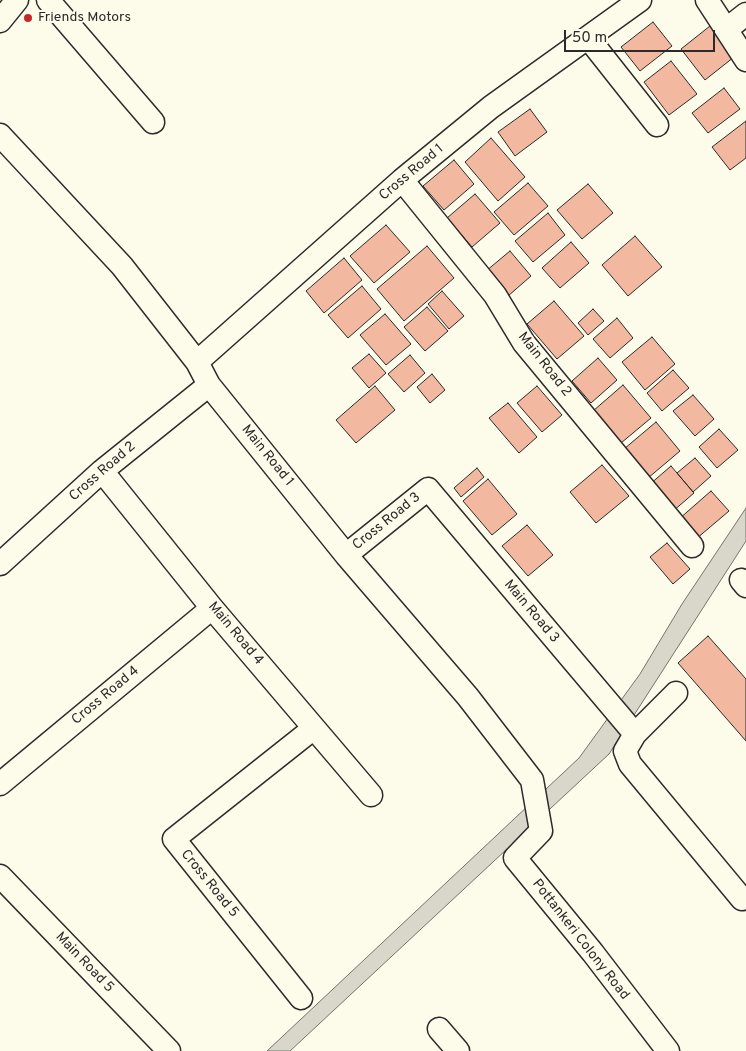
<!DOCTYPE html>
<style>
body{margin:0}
#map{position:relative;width:746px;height:1051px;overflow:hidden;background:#fdfbea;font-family:Overpass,sans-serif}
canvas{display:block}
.scale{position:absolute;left:564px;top:30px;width:151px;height:22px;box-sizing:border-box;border:2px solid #2b2b2b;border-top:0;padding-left:6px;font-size:15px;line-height:18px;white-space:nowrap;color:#2b2b2b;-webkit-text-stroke:4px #fdfbea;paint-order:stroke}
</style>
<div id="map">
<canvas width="746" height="1051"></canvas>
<div class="scale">50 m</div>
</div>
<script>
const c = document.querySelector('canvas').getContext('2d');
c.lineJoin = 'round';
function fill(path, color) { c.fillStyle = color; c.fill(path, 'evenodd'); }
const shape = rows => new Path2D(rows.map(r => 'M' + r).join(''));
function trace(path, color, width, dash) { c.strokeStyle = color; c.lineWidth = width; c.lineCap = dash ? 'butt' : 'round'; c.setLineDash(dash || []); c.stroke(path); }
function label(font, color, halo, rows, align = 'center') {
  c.font = font + ' Overpass,sans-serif'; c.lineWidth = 4; c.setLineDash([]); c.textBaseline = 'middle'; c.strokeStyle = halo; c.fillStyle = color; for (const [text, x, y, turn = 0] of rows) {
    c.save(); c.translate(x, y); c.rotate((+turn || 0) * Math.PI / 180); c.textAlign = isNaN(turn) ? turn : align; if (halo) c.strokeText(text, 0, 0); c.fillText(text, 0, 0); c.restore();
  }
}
const water = shape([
 [746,508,746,541,609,754,290,1051,267,1051,579,758,640,674,682,604,746,508]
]);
const building = shape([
 [653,22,672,46,640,71,621,47,653,22],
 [710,26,734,57,705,80,681,49,710,26],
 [671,61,697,94,669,115,644,82,671,61],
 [724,88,740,109,708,133,692,113,724,88],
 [530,109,547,132,515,156,498,132,530,109],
 [746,121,746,158,730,170,712,147,746,121],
 [491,138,525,177,498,201,465,162,491,138],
 [454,160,474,184,444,210,423,186,454,160],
 [528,183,548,206,514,235,494,212,528,183],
 [588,184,613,213,582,239,557,210,588,184],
 [475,194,500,223,472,247,447,218,475,194],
 [548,213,565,235,533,262,515,241,548,213],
 [386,225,410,252,374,283,350,256,386,225],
 [635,236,662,267,628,296,602,265,635,236],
 [571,242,589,263,560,288,542,268,571,242],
 [427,246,454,278,404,321,377,289,427,246],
 [510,251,531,276,508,296,486,271,510,251],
 [344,258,362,280,324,313,306,291,344,258],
 [362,286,381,309,348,338,328,315,362,286],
 [442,291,464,316,449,329,428,304,442,291],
 [554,301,584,336,557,359,527,324,554,301],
 [427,307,448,331,425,351,404,327,427,307],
 [593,309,604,321,588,335,578,323,593,309],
 [385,314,411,344,386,365,360,335,385,314],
 [617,318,633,338,610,358,593,339,617,318],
 [652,337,675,364,645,390,622,362,652,337],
 [369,354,386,373,369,388,352,368,369,354],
 [410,355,425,373,404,392,388,374,410,355],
 [598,358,617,380,591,403,572,381,598,358],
 [673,370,689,388,662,411,647,393,673,370],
 [432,374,445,390,430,403,417,387,432,374],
 [623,385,651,418,621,443,593,411,623,385],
 [375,386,395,410,356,443,336,420,375,386],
 [537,386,562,415,542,432,517,403,537,386],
 [693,395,714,419,695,436,673,411,693,395],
 [508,403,537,437,519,453,489,418,508,403],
 [656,422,680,451,648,478,624,449,656,422],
 [719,429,738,450,717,468,699,447,719,429],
 [695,458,711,476,693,492,677,473,695,458],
 [602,465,629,496,596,523,570,492,602,465],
 [671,466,694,493,672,512,649,485,671,466],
 [477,468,484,477,461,497,454,488,477,468],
 [488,479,517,514,492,535,463,501,488,479],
 [711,491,729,511,696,539,679,519,711,491],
 [527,525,553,555,528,576,502,546,527,525],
 [667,543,690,569,673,584,650,557,667,543],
 [708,636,746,679,746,741,678,663,708,636]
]);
const minor = shape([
 [48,0,153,122],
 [707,0,746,60],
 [0,21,17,0],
 [727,29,746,14],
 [589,39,657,125],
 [0,135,122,266,197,362,209,385,346,555,468,697,532,780,541,831,515,858,593,953,668,1051],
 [402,180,495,295,524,343,692,546],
 [197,362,402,180,491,107,640,0],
 [102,471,212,608,371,795],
 [346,555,428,489,635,734],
 [0,564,102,471,209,385],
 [741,580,746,586],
 [676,693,635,734,625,751,630,764,742,899],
 [0,784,212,608],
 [0,876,169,1051],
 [301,998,174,839,314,728],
 [439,1029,458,1051]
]);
const markers = [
 [28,18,5,"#c62828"]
];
const poiNames = [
 ["Friends Motors",38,18]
];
const streetNames = [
 ["Cross Road 1",412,173,-40],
 ["Main Road 2",544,365,52],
 ["Main Road 1",267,456,51],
 ["Cross Road 2",103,472,-41],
 ["Cross Road 3",387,522,-39],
 ["Main Road 3",531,612,50],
 ["Main Road 4",235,634,50],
 ["Cross Road 4",106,696,-40],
 ["Cross Road 5",209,884,51],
 ["Pottankeri Colony Road",580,940,52],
 ["Main Road 5",84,963,46]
];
fill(water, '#d8d7c9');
trace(water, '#74746e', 1);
fill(building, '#f2b8a0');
trace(building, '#2b2b2b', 1);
trace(minor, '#2b2b2b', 25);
trace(minor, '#fdfbea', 22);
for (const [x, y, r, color] of markers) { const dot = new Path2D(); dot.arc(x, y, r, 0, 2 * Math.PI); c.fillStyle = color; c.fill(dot); trace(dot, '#fdfbea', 2); }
label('14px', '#2b2b2b', '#fdfbea', poiNames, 'left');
label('14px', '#2b2b2b', '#fdfbea', streetNames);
</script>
